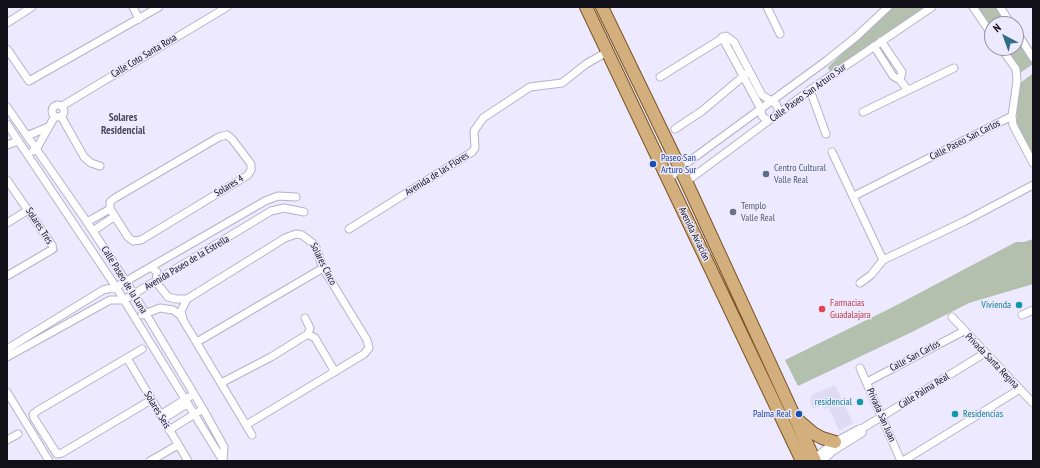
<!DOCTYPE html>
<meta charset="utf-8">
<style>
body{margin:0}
#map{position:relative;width:1040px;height:468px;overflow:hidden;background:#ede9ff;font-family:"PT Sans Narrow",sans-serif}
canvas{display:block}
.frame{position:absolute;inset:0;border:8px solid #110f18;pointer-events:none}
.north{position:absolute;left:984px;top:16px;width:40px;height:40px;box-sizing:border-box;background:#ede9ff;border:1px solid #9592a3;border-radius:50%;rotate:319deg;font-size:11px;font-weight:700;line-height:16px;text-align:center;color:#110f18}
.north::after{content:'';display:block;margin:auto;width:14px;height:18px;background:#316d84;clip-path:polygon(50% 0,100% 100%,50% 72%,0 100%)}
</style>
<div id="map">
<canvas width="1040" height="468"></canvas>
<div class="frame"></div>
<div class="north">N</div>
</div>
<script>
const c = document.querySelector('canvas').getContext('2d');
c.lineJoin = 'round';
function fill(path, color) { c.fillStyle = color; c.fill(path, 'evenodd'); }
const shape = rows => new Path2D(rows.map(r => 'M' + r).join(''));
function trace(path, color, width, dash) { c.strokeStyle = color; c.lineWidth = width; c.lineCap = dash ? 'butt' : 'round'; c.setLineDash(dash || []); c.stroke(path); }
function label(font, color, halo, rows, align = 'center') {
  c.font = font + ' "PT Sans Narrow",sans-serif'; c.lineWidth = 3; c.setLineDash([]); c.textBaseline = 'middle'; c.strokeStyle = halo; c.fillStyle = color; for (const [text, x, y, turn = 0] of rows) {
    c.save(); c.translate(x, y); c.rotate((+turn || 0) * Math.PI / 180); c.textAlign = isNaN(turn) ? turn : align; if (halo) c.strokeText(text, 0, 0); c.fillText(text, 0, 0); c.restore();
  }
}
const built = shape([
 [835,385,853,423,839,431,829,408,824,409,822,405,813,409,810,402,812,395]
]);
const green = shape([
 [891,7,930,7,831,74,828,67],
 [976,7,998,7,1009,24,992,24,992,32],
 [1016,36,1033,64,1017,75,1003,48,1016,48],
 [1032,74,1033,75,1033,157,1016,128,1019,84],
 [1033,239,1033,284,969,303,910,333,798,386,785,360,891,308,1016,242,1024,242]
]);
const minor = shape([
 [133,7,139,19],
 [767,7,780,34],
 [973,7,992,35],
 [1000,7,1011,24],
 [7,23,32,7],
 [1016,31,1033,58],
 [722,37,761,109,762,116,768,121],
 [881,41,902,72,900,80],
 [874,46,893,76,900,80,907,89],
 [1001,48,1016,69,1017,81,1012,116,1013,125,1033,163],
 [7,49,29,81,159,7],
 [660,77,726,36,734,42,762,95,776,104,780,113],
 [810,90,826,134],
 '52 111a6 6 0 1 1 12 0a6 6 0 1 1-12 0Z',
 [62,106,227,7],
 [7,107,87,222,134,294,203,409,224,447,223,461],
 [863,112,954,68],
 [61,116,84,157,91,163,100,166],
 [7,124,116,287,223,461],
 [675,129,702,111,746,74],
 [227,135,232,139,251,164,251,170,248,175,141,240,133,241,128,237,110,209,110,202,115,198,219,137,227,135],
 [27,136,48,127],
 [7,145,18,141],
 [33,151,37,148,55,116],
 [832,152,883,260],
 [7,180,52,245,53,249,7,276],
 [668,180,680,168,826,61,856,37,888,7],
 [686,182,810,90,932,7],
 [854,196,1012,116],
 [87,222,110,209],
 [7,223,28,210],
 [349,229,472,152,475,148,474,131,483,118,530,87,562,83,586,64,607,52],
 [93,231,115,216],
 [151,267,157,272,156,282,168,297,176,299,187,299,285,238,296,234,302,235,315,245,323,268,367,340,369,348,364,354,246,425],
 [860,283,871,275,883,260,965,221,1033,185],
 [142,315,160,308,173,310,180,315,252,435],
 [1022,315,1033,310],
 [952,317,1033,403],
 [305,318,310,328,308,334],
 [183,319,181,311,187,299],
 [197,342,323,268],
 [7,349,103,290,116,287,265,201,278,196,296,197],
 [142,349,37,411,33,414,34,418,57,454,62,453,151,400],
 [7,357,110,300,124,300,271,211,284,208,304,212],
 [127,358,188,461],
 [860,368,901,461],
 [867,382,964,331],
 [221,383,271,357,308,334,315,338,335,372],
 [7,392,49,461],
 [160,415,194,394],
 [163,419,187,404],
 [169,430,203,409],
 [7,440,18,434],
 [812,460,835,442,859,429,863,428,985,353],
 [150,461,178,445],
 [822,461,833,451,862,433,863,428],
 [903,461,1020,389]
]);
const primary = shape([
 [586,7,802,461],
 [602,7,680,168,815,461],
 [799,421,813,433,822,438,835,442]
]);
const markers = [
 [653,164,4,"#1a4fb4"],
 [766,174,4,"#5c6f8a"],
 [733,212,4,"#6b7280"],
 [1019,305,4,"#0f9aa8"],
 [822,309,4,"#e0444e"],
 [860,402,4,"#0f9aa8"],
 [799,414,4,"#1a4fb4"],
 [955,414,4,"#0f9aa8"]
];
const streetNames = [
 ["Calle Coto Santa Rosa",144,56,-31],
 ["Calle Paseo San Arturo Sur",808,93,-36],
 ["Calle Paseo San Carlos",965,140,-27],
 ["Avenida de las Flores",437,174,-32],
 ["Solares 4",229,186,-31],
 ["Solares Tres",39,226,57],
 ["Avenida Aviación",694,234,64],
 ["Avenida Paseo de la Estrella",187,263,-31],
 ["Solares Cinco",323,264,63],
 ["Calle Paseo de la Luna",124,280,58],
 ["Calle San Carlos",915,356,-28],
 ["Privada Santa Regina",992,361,46],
 ["Calle Palma Real",924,391,-32],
 ["Solares Seis",157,410,59],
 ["Privada San Juan",881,415,66]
];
const transitNames = [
 ["Paseo San",661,158],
 ["Arturo Sur",661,170],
 ["Palma Real",791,414,"right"]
];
const serviceNames = [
 ["Centro Cultural",774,168],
 ["Valle Real",774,180]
];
const worshipNames = [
 ["Templo",741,206],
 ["Valle Real",741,218]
];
const healthNames = [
 ["Farmacias",830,303],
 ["Guadalajara",830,315]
];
const cultureNames = [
 ["Vivienda",1011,305],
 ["residencial",852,402],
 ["Residencias",963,414,"left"]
];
const neighbourhoodNames = [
 ["Solares",123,118],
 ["Residencial",123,131]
];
fill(built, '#e0dbf5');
fill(green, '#b2c0ad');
trace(minor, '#b6b1ca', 9);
trace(primary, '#7b5422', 14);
trace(minor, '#fff', 7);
trace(primary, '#d2af7d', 12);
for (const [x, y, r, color] of markers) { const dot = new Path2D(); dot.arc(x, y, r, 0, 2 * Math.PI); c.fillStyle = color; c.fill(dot); trace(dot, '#ede9ff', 1.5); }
label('10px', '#110f18', '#ede9ff', streetNames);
label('10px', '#164399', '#ede9ff', transitNames, 'left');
label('10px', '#4e5e75', '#ede9ff', serviceNames, 'left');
label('10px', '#5b616d', '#ede9ff', worshipNames, 'left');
label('10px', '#be3a42', '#ede9ff', healthNames, 'left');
label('10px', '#0d838f', '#ede9ff', cultureNames, 'right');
label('bold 11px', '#4d485e', '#ede9ff', neighbourhoodNames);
</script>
